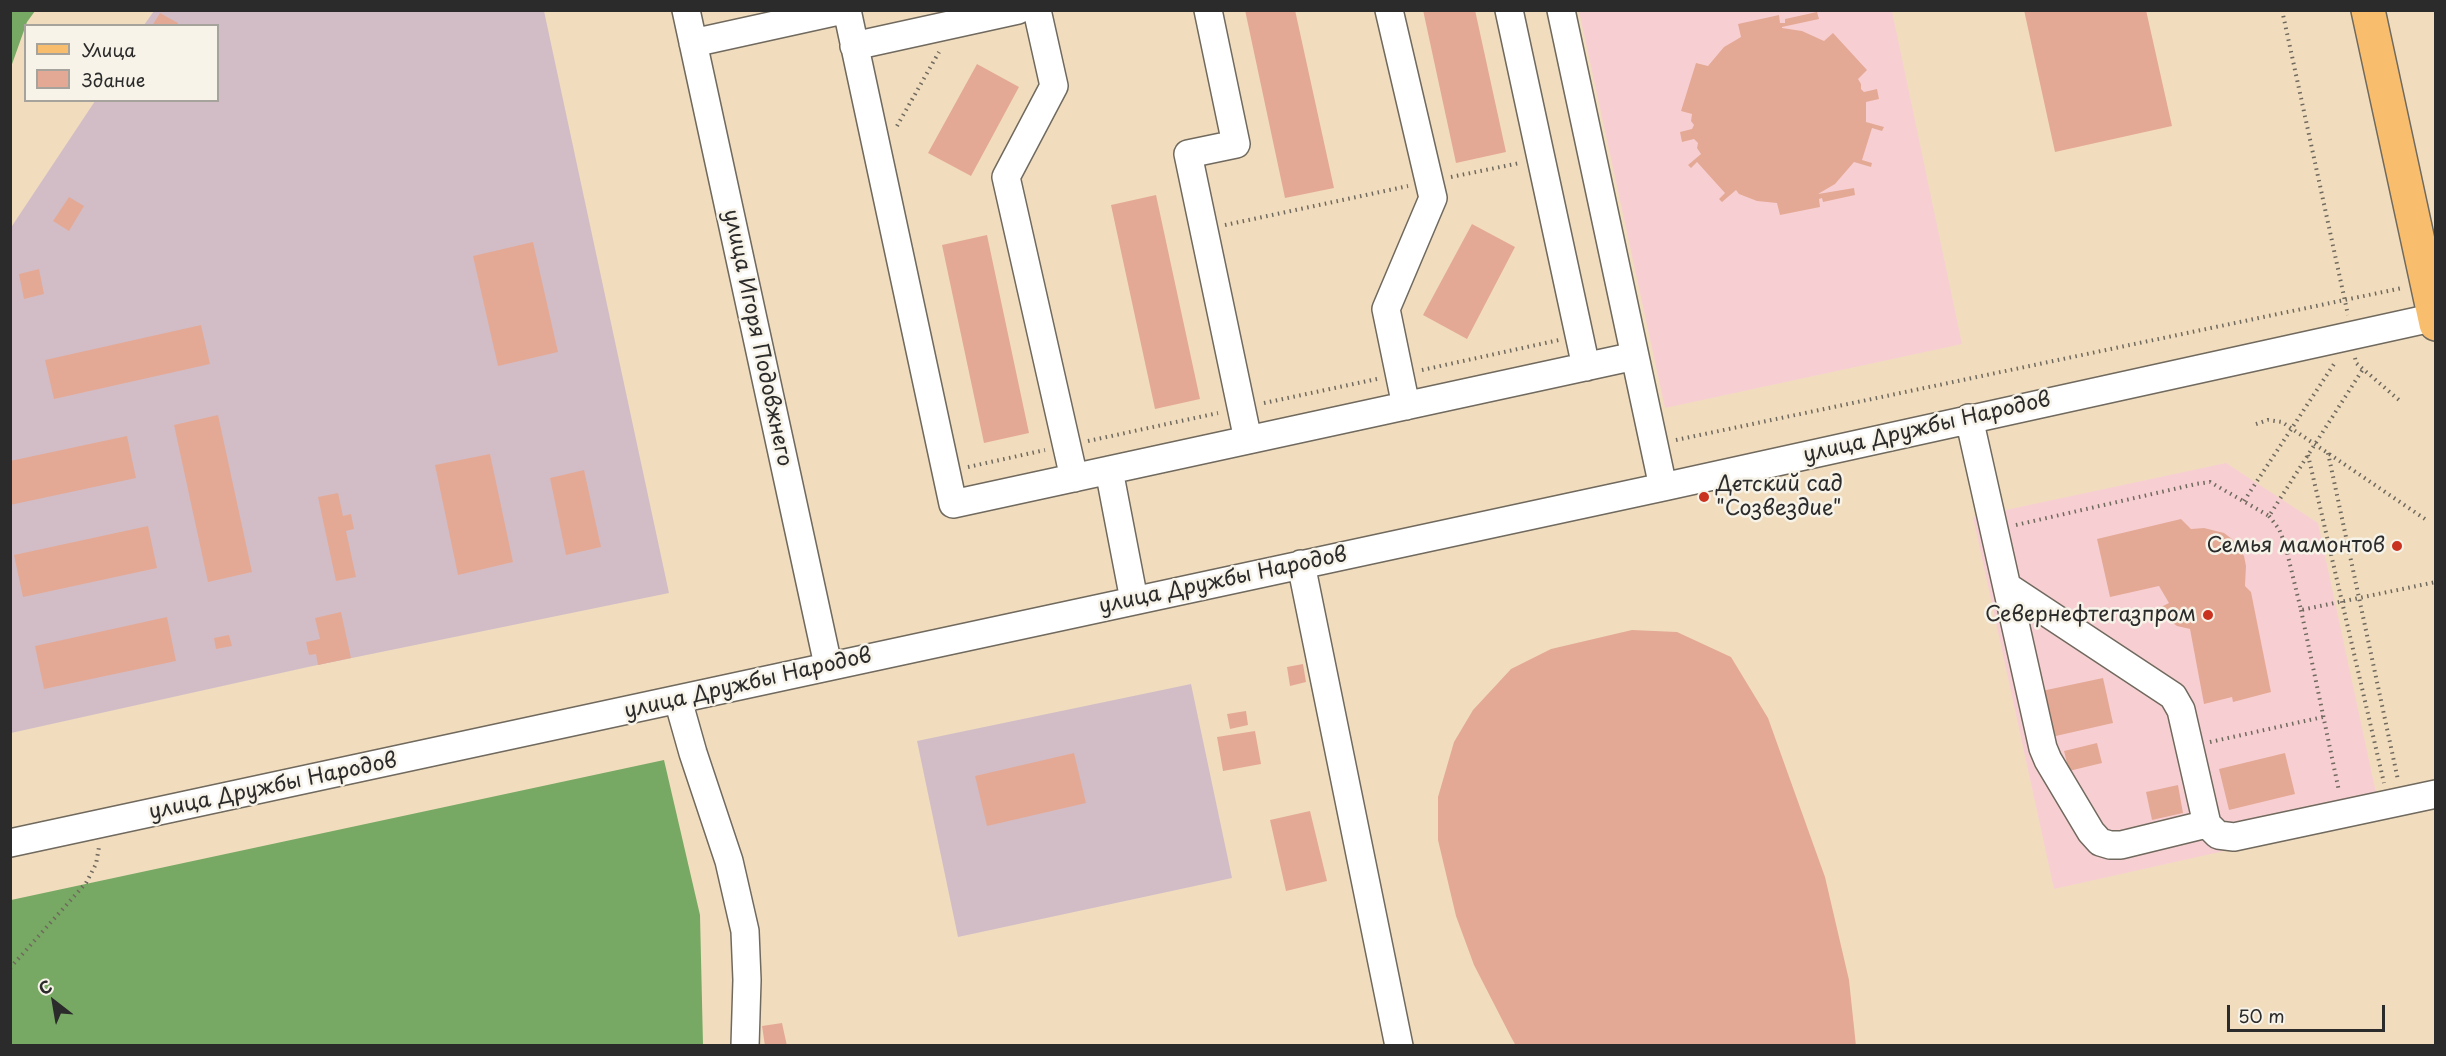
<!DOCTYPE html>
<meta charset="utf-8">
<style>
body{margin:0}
#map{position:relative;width:2446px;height:1056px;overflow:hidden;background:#f1ddbe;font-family:"Playpen Sans",sans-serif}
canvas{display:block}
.frame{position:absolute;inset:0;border:12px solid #2b2b2b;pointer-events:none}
.legend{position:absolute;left:24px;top:24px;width:195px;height:78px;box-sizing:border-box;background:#f7f3e8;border:2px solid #a5a39c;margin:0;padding:8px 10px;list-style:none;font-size:18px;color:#2b2b2b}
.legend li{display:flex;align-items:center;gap:12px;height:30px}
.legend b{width:30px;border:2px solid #a5a39c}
.north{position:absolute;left:24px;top:972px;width:60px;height:60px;-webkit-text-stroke:4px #f7f3e8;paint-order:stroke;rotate:329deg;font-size:16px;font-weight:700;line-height:24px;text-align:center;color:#2b2b2b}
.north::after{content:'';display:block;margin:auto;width:21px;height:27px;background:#2b2b2b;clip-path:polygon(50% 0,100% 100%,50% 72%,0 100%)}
.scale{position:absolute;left:2227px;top:1005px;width:158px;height:27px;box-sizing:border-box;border:3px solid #2b2b2b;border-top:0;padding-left:8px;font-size:18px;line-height:21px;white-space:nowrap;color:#2b2b2b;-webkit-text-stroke:4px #f7f3e8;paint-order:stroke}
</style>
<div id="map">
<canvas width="2446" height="1056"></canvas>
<div class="frame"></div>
<ul class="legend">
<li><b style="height:8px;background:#f9be6d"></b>Улица</li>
<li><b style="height:16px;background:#e4a995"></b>Здание</li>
</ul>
<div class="north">С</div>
<div class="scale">50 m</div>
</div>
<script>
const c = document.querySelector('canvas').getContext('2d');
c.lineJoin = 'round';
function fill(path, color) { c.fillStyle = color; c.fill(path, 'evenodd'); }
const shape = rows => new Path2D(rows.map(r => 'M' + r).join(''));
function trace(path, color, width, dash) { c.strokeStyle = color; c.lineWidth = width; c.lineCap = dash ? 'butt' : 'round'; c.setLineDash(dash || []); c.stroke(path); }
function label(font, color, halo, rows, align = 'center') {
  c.font = font + ' "Playpen Sans",sans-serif'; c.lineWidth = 5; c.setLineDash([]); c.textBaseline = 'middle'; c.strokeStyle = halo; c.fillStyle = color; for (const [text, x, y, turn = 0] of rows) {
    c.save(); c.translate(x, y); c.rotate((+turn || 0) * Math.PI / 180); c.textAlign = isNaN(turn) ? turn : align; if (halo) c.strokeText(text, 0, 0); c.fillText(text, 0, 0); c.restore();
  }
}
const built = shape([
 [1579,11,1892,11,1962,344,1665,408],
 [2226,463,2318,523,2381,816,2054,889,1973,517]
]);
const industrial = shape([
 [154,11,544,11,669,593,308,667,11,733,10,229,95,101,218,100,218,26,144,25],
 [1191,684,1232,878,958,937,917,741]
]);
const forest = shape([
 [11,10,35,11,27,22,11,67],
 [664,760,700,915,703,1045,11,1045,11,900]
]);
const building = shape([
 [1245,10,1295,10,1334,188,1285,198],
 [1423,10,1475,10,1506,152,1456,163],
 [2024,10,2146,10,2172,126,2055,152],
 [1817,12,1819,19,1782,27,1782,28,1802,31,1824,41,1833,33,1867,70,1858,79,1861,84,1861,89,1864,92,1877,89,1879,99,1866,102,1866,122,1884,127,1882,131,1872,128,1862,160,1872,163,1871,167,1854,162,1835,184,1818,194,1854,188,1855,195,1823,202,1822,198,1819,199,1820,207,1780,215,1777,203,1757,201,1739,194,1736,190,1722,202,1719,199,1725,193,1697,162,1691,168,1688,165,1701,154,1697,148,1698,143,1694,139,1682,142,1680,132,1692,129,1694,125,1691,121,1692,114,1681,111,1696,63,1708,66,1724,47,1741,37,1738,24,1779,15,1780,23,1785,23,1785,19],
 [160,13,178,23,177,26,152,26],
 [977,64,1019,87,971,176,928,153],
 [1156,195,1200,399,1155,409,1111,205],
 [69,197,84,206,69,231,53,221],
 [1472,224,1515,247,1467,339,1423,315],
 [987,235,1029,433,984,443,942,245],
 [533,242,558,352,498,366,473,256],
 [39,269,44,294,24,299,19,274],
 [201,325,210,364,54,399,45,360],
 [218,415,252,572,208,582,174,425],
 [127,436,136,478,10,505,10,461],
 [490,454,513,562,458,575,435,465],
 [584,470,601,547,566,555,550,478],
 [338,493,343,516,351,514,354,529,346,531,356,577,336,581,318,497],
 [2181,519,2191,529,2204,528,2224,533,2232,539,2244,556,2246,566,2245,586,2251,592,2271,692,2233,702,2232,697,2204,704,2190,629,2177,626,2155,610,2169,603,2159,586,2110,597,2097,539],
 [148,526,157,568,23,597,14,555],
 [341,612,351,658,318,665,316,654,309,655,306,642,320,639,315,618],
 [167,617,176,661,44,689,35,646],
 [1632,630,1677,632,1731,657,1768,718,1825,877,1849,980,1856,1046,1516,1046,1511,1037,1474,965,1456,916,1438,840,1438,797,1454,742,1473,710,1511,669,1551,649],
 [229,635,232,646,216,649,214,638],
 [1303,664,1306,682,1290,686,1287,667],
 [2103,678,2113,723,2047,738,2037,692],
 [1246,711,1248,725,1230,729,1227,714],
 [1255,731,1261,764,1223,771,1217,737],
 [2097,743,2102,763,2069,771,2064,751],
 [1074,753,1086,803,987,826,975,776],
 [2285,753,2295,794,2229,810,2219,769],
 [2178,785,2183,813,2152,820,2146,792],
 [1310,811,1327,881,1286,891,1270,820],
 [782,1023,787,1046,765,1046,762,1026]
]);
const path = shape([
 [2282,10,2348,315],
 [897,126,939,52],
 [1451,177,1520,163],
 [1225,225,1408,186],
 [2355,358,2356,363,2399,400],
 [1422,370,1559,340],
 [1264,403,1377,379],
 [2256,424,2268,420,2282,422,2425,519],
 [1676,440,2402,288],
 [1088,441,1218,413],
 [2328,453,2398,780],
 [2308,455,2384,783],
 [968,467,1045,450],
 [2244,501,2334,364],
 [2269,516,2279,529,2285,544,2301,610,2436,582],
 [2016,525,2196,484,2210,482,2269,516,2363,369],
 [2301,610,2339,791],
 [2210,742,2323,717],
 [10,968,86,883,96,864,99,847]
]);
const minor = shape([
 [686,10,828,665],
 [847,10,953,504,1635,356],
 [1037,10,1054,86,1006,177,1074,478],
 [1208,10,1236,144,1188,154,1248,440],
 [1389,10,1433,198,1386,309,1406,406],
 [1509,10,1586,367],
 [1561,10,1663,487],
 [693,43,843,10],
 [854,46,1018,10],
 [1969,418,2043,748,2048,760,2091,832,2100,842,2110,845,2121,845,2207,824,2218,835,2234,837,2436,794],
 [1109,470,1134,600],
 [1301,564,1399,1046],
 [2008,587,2173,696,2181,710,2207,824],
 [678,700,693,753,729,861,745,931,747,980,745,1046],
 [10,843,1663,487,2436,317]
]);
const major = shape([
 [2368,10,2436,324]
]);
const markers = [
 [1704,497,6,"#c8321e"],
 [2397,546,6,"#c8321e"],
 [2208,615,6,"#c8321e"]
];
const streetNames = [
 ["улица Игоря Подовжнего",757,338,78],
 ["улица Дружбы Народов",1927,428,-13],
 ["улица Дружбы Народов",1223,581,-12],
 ["улица Дружбы Народов",748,684,-13],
 ["улица Дружбы Народов",273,787,-12]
];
const poiNames = [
 ["Детский сад",1716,485,"left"],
 ["\"Созвездие\"",1716,509,"left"],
 ["Семья мамонтов",2385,546],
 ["Севернефтегазпром",2196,615]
];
fill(built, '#f7cfd3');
fill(industrial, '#d2bdc7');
fill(forest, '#78a964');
fill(building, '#e4a995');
trace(minor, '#70695e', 30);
trace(major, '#70695e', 36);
trace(path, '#70695e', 4, [1.5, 4.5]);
trace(minor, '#fff', 27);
trace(major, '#f9be6d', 33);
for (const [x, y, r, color] of markers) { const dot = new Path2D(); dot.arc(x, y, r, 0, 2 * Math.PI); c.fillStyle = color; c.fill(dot); trace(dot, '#f7f3e8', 2); }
label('21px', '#2b2b2b', '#f7f3e8', streetNames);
label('21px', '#2b2b2b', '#f7f3e8', poiNames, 'right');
</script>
